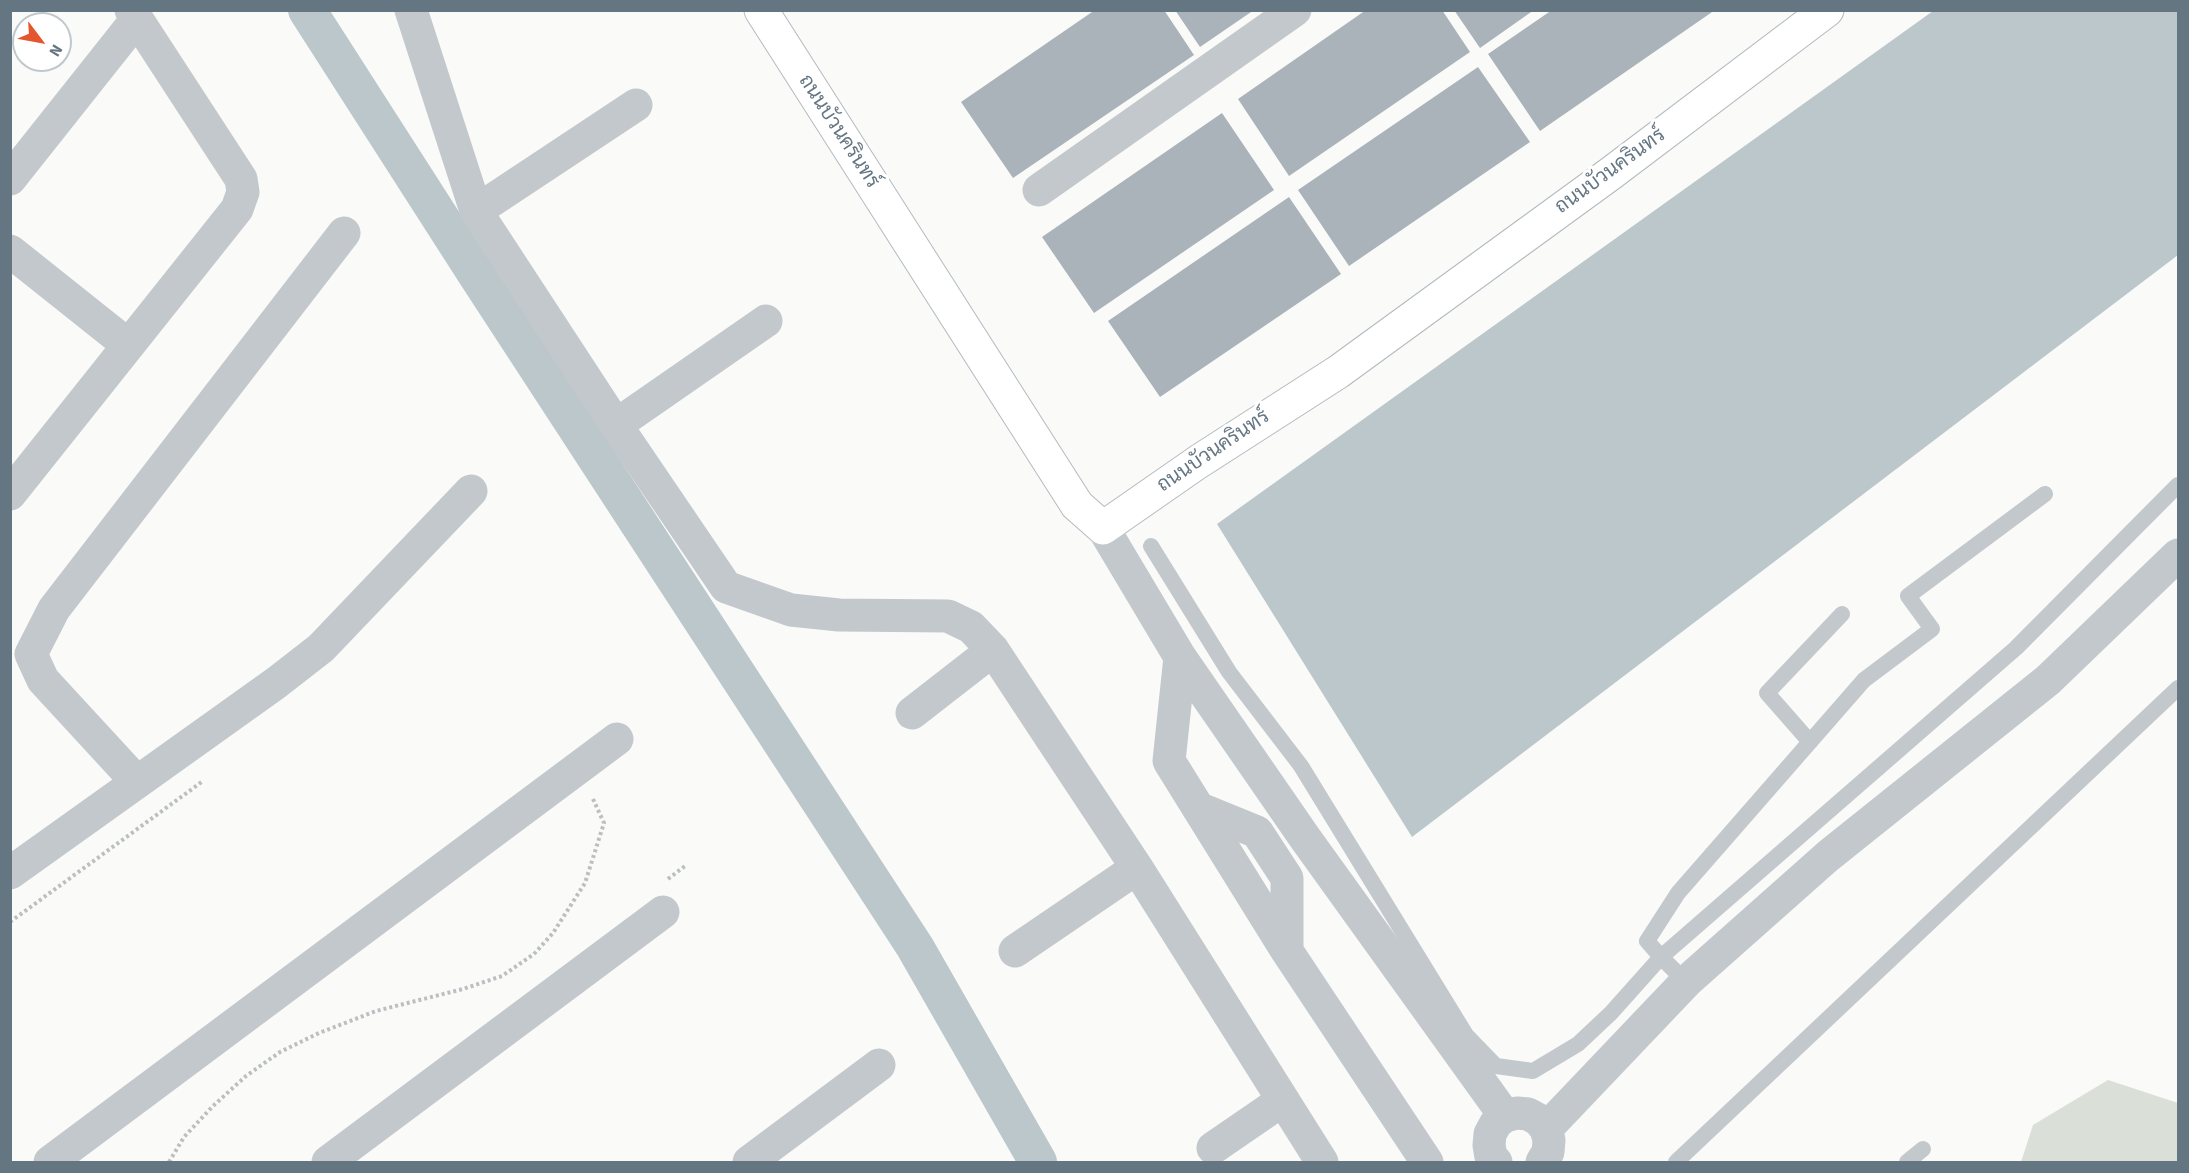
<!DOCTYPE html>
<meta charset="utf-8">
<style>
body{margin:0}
#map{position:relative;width:2189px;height:1173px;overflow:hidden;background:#fafaf8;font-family:"Source Sans 3",sans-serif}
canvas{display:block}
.frame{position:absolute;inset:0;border:12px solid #657683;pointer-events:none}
.north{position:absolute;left:12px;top:12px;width:60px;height:60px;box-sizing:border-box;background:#fff;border:2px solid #c1c8cd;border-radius:50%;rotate:122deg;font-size:16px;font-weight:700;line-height:24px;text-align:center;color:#657683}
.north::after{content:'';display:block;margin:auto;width:21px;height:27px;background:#e4572e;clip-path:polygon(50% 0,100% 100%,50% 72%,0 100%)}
</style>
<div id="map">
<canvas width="2189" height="1173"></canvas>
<div class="frame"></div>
<div class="north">N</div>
</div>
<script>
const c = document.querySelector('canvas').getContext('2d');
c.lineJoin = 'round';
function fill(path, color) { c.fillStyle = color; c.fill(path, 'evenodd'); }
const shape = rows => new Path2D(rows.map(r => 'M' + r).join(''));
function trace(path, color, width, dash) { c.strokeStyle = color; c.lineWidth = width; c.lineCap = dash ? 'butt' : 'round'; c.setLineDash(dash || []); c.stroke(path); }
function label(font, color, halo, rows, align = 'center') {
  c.font = font + ' "Source Sans 3",Sarabun,sans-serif'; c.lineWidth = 6; c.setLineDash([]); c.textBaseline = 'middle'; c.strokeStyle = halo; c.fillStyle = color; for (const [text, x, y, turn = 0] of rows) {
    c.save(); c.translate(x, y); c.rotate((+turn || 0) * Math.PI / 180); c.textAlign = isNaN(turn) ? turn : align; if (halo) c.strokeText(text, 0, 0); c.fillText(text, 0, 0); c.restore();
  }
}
const green = shape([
 [2108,1080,2178,1103,2178,1162,2021,1162,2033,1125]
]);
const water = shape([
 [1933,11,2178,11,2178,255,1412,837,1217,524]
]);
const canal = shape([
 [307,10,477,275,915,947,1038,1162]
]);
const building = shape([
 [1095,10,1164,10,1194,55,1013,178,961,102],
 [1175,10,1254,10,1200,47],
 [1366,10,1442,10,1470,52,1289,176,1238,99],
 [1454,10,1534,10,1480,48],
 [1552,10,1715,10,1540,131,1488,54],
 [1478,67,1530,142,1349,266,1298,190],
 [1222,113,1274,190,1094,313,1042,237],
 [1289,197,1341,274,1160,397,1108,321]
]);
const path = shape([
 [668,879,685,866],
 [10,922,203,781],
 [169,1162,184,1137,213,1106,246,1076,280,1052,319,1033,376,1011,463,989,502,976,534,954,553,933,585,883,604,823,593,799]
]);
const lane = shape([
 [1151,546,1229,672,1301,766,1466,1035,1496,1066,1533,1071,1578,1044,1611,1013,1661,957,1647,941,1678,893,1864,680,1932,629,1908,596,2045,494],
 [1810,742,1767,693,1842,614],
 [1686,982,1661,957,2016,648,2178,485],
 [1676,1162,2178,688],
 [1907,1162,1923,1149]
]);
const street = shape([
 [411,10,476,211,616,425,726,587,791,610,839,615,948,616,971,627,993,650,1051,738,1137,868,1322,1162],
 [10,179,137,19],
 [1039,190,1295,10],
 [476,211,636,105],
 [10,251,128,345],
 [616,425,766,321],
 [10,494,237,209,243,192,241,179,131,10],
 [1103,528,1180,657,1305,838,1505,1116],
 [1180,657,1169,761,1287,951,1427,1162],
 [912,713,993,650],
 [137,782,43,680,31,654,54,609,344,233],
 [1198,808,1257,832,1287,878,1287,951],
 [10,873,276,683,321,648,471,491],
 [1015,951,1137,868],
 [1546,1129,1686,982,1828,856,2048,680,2178,555],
 [1213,1148,1283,1100],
 [50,1162,617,739],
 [328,1162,663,912],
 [749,1162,879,1065],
 [1496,1162,1491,1157,1489,1145,1490,1134,1496,1123,1505,1116,1517,1113,1528,1114,1539,1120,1546,1129,1549,1140,1548,1152,1542,1162]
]);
const secondary = shape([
 [761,10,1077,505,1103,528,1198,462,1338,372,1610,174,1827,10]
]);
const streetNames = [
 ["ถนนบัวนครินทร์",838,132,57],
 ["ถนนบัวนครินทร์",1611,172,-36],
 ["ถนนบัวนครินทร์",1214,452,-34]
];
fill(green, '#dadfd7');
fill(water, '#bbc7cb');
trace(canal, '#bbc7cb', 38);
fill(building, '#aab3b9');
trace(secondary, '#b3babf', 35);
trace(path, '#bbbfc2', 4, [3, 3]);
trace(lane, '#c3c8cc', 16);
trace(street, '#c3c8cc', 33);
trace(secondary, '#fff', 33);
label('20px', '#657683', '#fff', streetNames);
</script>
